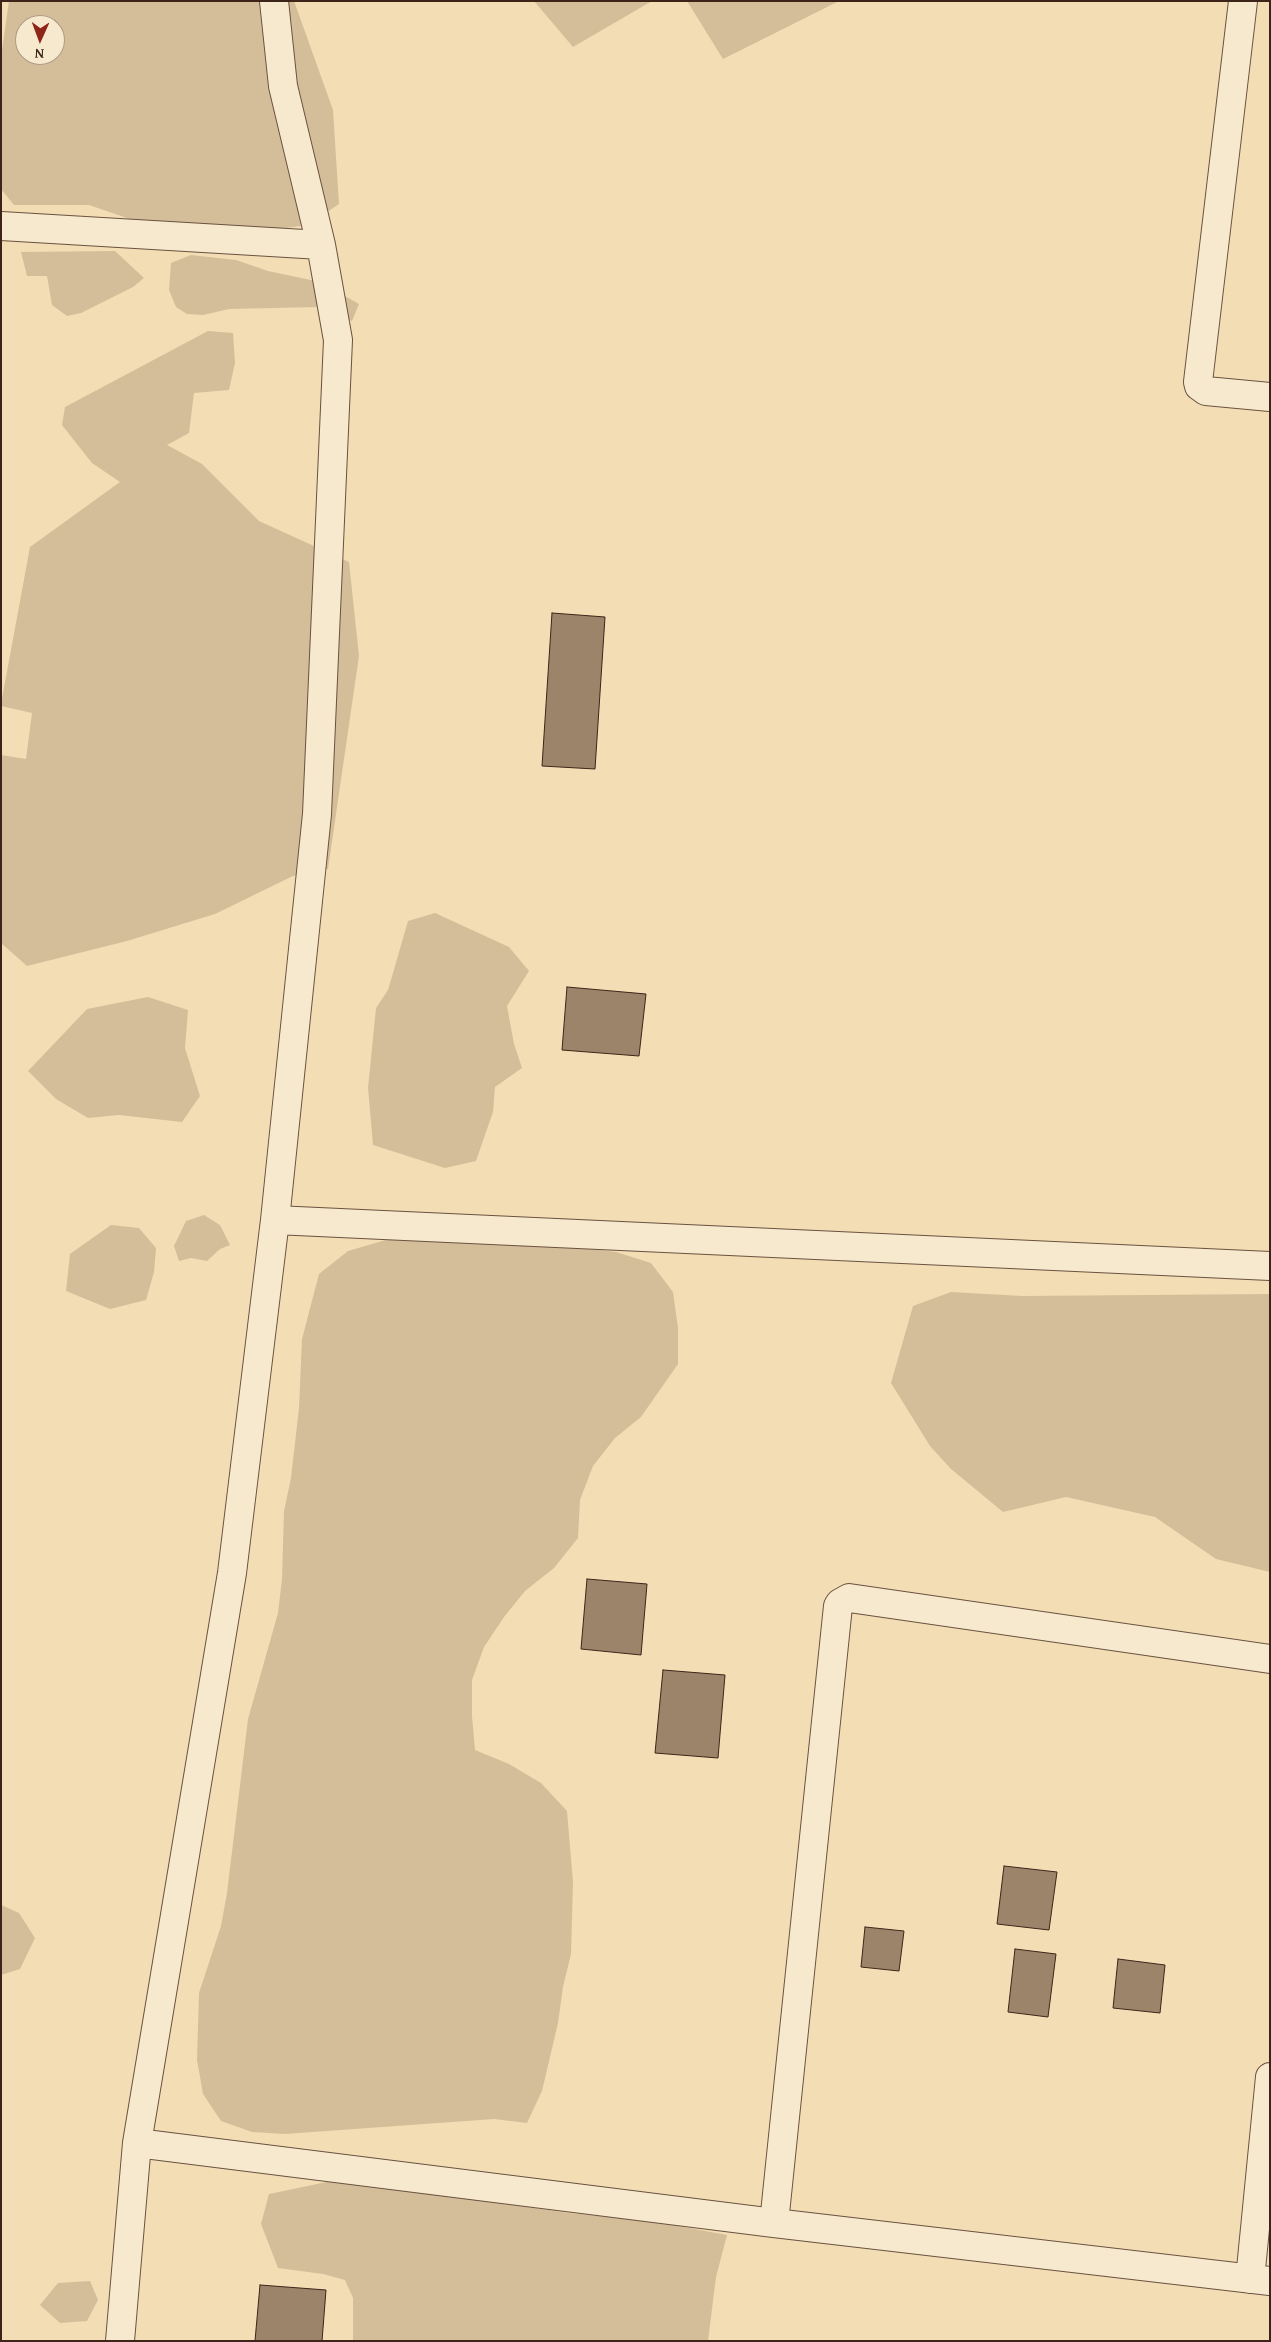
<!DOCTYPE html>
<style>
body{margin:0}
#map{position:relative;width:1271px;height:2342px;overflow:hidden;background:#f3ddb4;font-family:"Gentium Book Plus",serif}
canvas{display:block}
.frame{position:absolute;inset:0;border:2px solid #3d2419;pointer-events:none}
.north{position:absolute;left:15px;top:15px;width:50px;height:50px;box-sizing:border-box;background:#f7e9ce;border:1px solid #ad9a86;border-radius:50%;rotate:182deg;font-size:14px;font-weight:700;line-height:20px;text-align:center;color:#3d2419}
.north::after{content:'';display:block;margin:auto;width:18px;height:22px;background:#8f2418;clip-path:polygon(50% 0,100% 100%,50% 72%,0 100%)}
</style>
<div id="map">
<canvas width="1271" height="2342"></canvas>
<div class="frame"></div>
<div class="north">N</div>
</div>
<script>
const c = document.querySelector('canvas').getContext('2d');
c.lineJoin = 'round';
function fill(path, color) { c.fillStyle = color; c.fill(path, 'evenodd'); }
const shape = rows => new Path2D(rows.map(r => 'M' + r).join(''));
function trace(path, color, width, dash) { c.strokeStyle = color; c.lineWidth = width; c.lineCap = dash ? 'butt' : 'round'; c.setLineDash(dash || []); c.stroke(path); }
const green = shape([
 [9,1,294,1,333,110,339,204,308,225,233,235,147,225,89,205,14,205,1,189,1,57],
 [25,25,55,25,55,55,25,55],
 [534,1,652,1,573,47],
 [687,1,839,1,723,59],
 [115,251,144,278,133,287,81,313,67,316,52,305,47,276,27,276,21,252],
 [191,255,236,260,268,271,320,282,359,304,352,321,319,307,229,309,203,315,187,314,176,307,169,290,171,263],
 [208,331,233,333,235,363,229,390,194,393,189,433,167,445,202,464,259,521,349,562,359,656,328,869,293,876,215,914,127,941,27,966,1,943,1,755,26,759,32,713,1,706,1,704,30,547,120,482,92,463,62,425,65,407],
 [435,913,509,947,529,971,507,1006,514,1044,522,1068,495,1087,493,1112,476,1161,445,1168,373,1145,368,1088,376,1008,388,990,408,921],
 [148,997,188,1010,185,1048,200,1096,182,1122,119,1115,88,1118,56,1099,28,1071,87,1009],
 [204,1215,220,1225,230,1245,220,1249,207,1261,191,1258,179,1261,174,1246,186,1221],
 [111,1225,139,1228,156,1248,154,1272,146,1300,110,1309,66,1291,70,1254],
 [423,1238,578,1247,616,1252,651,1263,673,1292,678,1328,678,1364,641,1417,615,1438,593,1466,580,1500,578,1538,554,1568,525,1591,504,1617,484,1647,472,1680,472,1716,475,1750,509,1764,541,1783,567,1811,573,1882,571,1954,563,1987,558,2023,542,2091,527,2123,494,2119,285,2134,252,2132,221,2121,203,2094,197,2060,199,1993,221,1926,227,1893,248,1719,278,1613,282,1579,284,1511,291,1478,299,1408,302,1339,319,1274,348,1251,386,1240],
 [951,1292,1022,1296,1270,1294,1270,1572,1216,1559,1155,1517,1066,1497,1003,1512,951,1469,930,1446,891,1383,913,1306],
 [1,1905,19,1913,35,1938,20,1969,1,1975],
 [341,2179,569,2213,645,2220,727,2235,716,2277,708,2341,353,2341,353,2298,345,2280,323,2274,278,2268,261,2224,269,2194],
 [90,2281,98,2300,87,2321,60,2323,40,2305,58,2283]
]);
const building = shape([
 [552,613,605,617,595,769,542,766,552,613],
 [567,987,646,994,639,1056,562,1050,567,987],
 [587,1579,647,1584,641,1655,581,1649,587,1579],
 [663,1670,725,1675,718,1758,655,1753,663,1670],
 [1004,1866,1057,1872,1049,1930,997,1924,1004,1866],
 [865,1927,904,1931,899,1971,861,1967,865,1927],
 [1015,1949,1056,1954,1048,2017,1008,2012,1015,1949],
 [1118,1959,1165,1965,1160,2013,1113,2008,1118,1959],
 [260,2285,326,2290,322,2341,255,2341,260,2285]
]);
const street = shape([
 [1243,1,1198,382,1199,386,1206,391,1270,397],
 [1,226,321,245],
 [275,1220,1270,1266],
 [137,2143,774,2223,1270,2281],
 [774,2223,838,1606,840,1603,849,1598,1270,1659],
 [1250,2279,1270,2077],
 [120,2341,137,2143,232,1573,275,1220,317,814,338,340,321,245,283,86,274,1]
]);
fill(green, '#d4be9a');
fill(building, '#9c846a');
trace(building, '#3d2419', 1);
trace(street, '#6a5240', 30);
trace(street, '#f7e9ce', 28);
</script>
